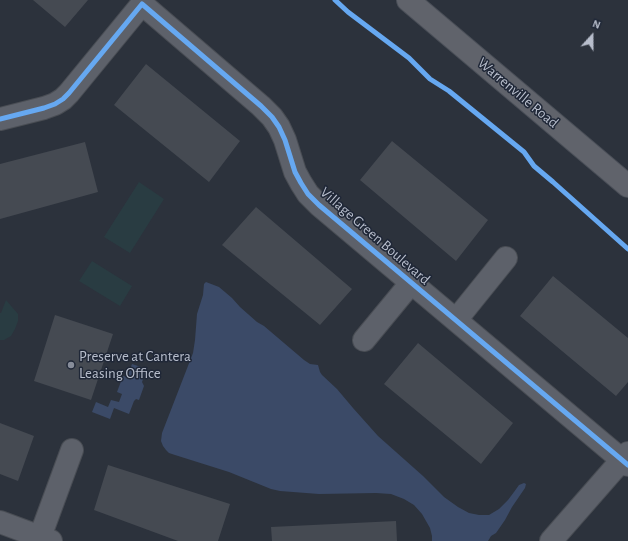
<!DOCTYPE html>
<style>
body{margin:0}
#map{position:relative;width:628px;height:541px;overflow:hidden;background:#2c323c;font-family:"Alegreya Sans",sans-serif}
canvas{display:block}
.north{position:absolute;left:572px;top:16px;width:40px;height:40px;-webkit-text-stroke:3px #1f2737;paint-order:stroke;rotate:21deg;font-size:11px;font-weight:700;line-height:16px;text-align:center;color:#b8becc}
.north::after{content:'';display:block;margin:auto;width:14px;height:18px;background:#b8becc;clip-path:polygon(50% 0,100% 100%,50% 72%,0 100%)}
</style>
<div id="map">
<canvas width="628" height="541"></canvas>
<div class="north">N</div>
</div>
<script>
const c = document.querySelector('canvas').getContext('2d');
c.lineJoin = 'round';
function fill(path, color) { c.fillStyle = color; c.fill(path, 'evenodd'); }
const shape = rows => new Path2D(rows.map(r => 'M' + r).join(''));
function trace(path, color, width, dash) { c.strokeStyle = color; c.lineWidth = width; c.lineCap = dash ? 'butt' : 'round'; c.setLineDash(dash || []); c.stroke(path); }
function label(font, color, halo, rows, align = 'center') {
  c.font = font + ' "Alegreya Sans",sans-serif'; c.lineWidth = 3; c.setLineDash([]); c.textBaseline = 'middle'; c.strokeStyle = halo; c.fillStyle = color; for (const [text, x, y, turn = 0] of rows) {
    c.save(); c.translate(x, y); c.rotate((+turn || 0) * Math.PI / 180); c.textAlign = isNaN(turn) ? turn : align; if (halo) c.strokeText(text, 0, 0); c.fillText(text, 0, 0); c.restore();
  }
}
const green = shape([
 [139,182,164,199,130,253,104,237],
 [92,261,132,286,120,306,79,281],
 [6,300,18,314,18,321,15,329,11,336,4,340,0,340,0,313,1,313]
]);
const water = shape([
 [206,282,219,287,232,298,240,307,257,322,264,326,304,360,310,364,318,365,320,372,322,375,337,389,353,408,378,436,423,476,444,497,458,507,469,513,479,515,489,515,499,509,508,500,514,492,519,485,524,483,526,484,525,488,512,507,505,520,496,533,491,536,488,541,432,541,432,536,430,528,422,514,414,505,404,499,391,494,376,493,319,494,280,491,271,489,229,472,175,455,169,453,166,450,163,446,161,441,162,433,193,353,195,340,197,314,203,295,204,284],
 [132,364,147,369,142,382,144,386,139,400,136,399,134,401,129,414,114,408,110,419,92,412,96,402,108,407,111,400,119,402,122,394,117,392,123,376,127,377]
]);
const building = shape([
 [33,0,88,0,65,27],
 [146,64,240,141,209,182,114,105],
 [392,141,488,220,456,261,360,180],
 [85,142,98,192,0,219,0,164],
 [256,207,352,289,320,325,222,245],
 [553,276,628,338,628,382,616,396,520,316],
 [55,315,113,334,91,400,34,381],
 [418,343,513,423,481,464,384,384],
 [0,423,34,436,18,481,0,474],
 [108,465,230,504,218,541,178,541,94,510],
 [396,521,397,541,272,541,271,527]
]);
const minor = shape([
 [0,119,44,108,55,104,63,99,69,93,142,4,261,106,272,117,279,127,285,140,295,172,301,183,308,194,319,205,628,465],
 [456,320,506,258],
 [364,340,411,283],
 [0,522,51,541],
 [40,537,72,450],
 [551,541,628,453]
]);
const major = shape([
 [408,0,628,186]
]);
const cycleway = shape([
 [335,0,348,12,409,58,430,79,449,91,524,152,534,166,553,182,628,249],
 [0,119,44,108,55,104,63,99,69,93,142,4,261,106,272,117,279,127,285,140,295,172,301,183,308,194,319,205,628,465]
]);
const markers = [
 [71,365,4,"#878d9a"]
];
const streetNames = [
 ["Warrenville Road",518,93,40],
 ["Village Green Boulevard",375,236,41]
];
const poiNames = [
 ["Preserve at Cantera",79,356],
 ["Leasing Office",79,373]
];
fill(green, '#293c42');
fill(water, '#3b4a67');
fill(building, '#454a52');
trace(minor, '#494d54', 24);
trace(major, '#4a4f58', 24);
trace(minor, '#5d616a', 22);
trace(major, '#60636b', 22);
trace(cycleway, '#66a8f1', 5);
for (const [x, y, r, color] of markers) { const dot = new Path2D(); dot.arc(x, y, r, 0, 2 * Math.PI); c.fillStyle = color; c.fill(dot); trace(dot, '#1f2737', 1.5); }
label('15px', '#b8becc', '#1f2737', streetNames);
label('15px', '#b8becc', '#1f2737', poiNames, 'left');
</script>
